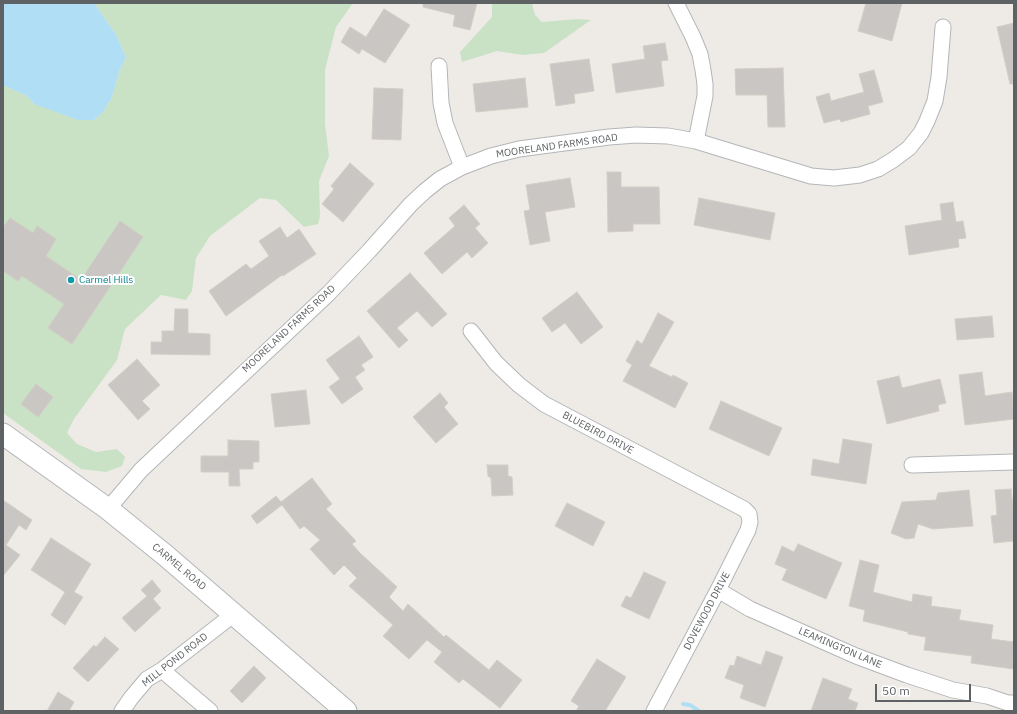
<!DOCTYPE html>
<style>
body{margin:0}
#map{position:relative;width:1017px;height:714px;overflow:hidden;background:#eeebe6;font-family:"IBM Plex Sans",sans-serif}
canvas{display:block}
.frame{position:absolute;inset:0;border:4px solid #5e6264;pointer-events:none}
.scale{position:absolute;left:875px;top:684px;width:96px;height:18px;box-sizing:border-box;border:2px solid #5e6264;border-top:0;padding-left:5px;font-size:12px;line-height:14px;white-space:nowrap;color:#5e6264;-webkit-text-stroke:3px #fff;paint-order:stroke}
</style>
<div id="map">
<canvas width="1017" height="714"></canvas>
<div class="frame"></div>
<div class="scale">50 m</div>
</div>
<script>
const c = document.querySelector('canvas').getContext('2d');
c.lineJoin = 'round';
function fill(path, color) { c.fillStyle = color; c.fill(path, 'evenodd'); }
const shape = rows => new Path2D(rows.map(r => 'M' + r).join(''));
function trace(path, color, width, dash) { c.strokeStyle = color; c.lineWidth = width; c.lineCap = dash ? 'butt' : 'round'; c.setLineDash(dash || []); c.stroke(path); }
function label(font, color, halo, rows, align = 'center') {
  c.font = font + ' "IBM Plex Sans",sans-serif'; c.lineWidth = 4; c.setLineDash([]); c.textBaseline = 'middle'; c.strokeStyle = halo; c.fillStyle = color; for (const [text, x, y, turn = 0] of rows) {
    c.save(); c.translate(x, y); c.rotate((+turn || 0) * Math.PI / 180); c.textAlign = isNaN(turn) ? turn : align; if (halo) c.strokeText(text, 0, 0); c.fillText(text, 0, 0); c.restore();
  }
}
const green = shape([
 [94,3,353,3,336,27,325,70,325,124,329,156,319,181,320,216,318,224,304,227,276,200,260,198,210,236,196,258,192,291,186,300,161,295,125,329,117,360,74,419,67,433,77,444,96,452,117,449,125,457,122,466,106,472,81,469,3,413,3,85,27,96,34,104,94,120,104,111,108,103,111,100,120,69,126,58,117,36],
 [492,3,532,3,535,15,542,22,578,19,591,20,544,53,523,55,497,51,462,62,460,52,492,17]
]);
const water = shape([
 [3,3,94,3,117,36,126,58,120,69,111,100,108,103,104,111,94,120,78,120,34,104,27,96,3,85]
]);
const stream = shape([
 [683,704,690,705,699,711]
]);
const building = shape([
 [423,3,477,3,470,30,453,26,455,15,423,7,423,3],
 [866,3,902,3,892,41,858,31,866,3],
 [384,9,410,25,385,63,362,49,359,54,341,42,350,27,366,37,384,9],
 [1014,23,1014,84,1010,84,997,27,1014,23],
 [665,43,668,60,661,61,664,86,616,93,612,64,645,59,643,46,665,43],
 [589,59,594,91,574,94,575,103,556,106,550,64,589,59],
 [783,68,785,127,768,127,767,95,736,95,735,69,783,68],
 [874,70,883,102,868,106,870,114,841,122,840,119,824,123,816,97,829,93,831,101,864,92,859,74,874,70],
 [525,78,528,107,476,112,473,84,525,78],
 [374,88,403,89,401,140,372,139,374,88],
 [350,163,374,184,343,222,322,204,334,189,331,186,350,163],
 [607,172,621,172,621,187,659,187,660,224,633,224,633,231,608,232,607,172],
 [570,178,575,207,545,212,550,241,530,245,524,211,530,210,526,185,570,178],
 [699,198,775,213,770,240,694,225,699,198],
 [953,202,956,222,963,221,966,238,958,239,959,247,909,255,905,226,942,220,940,204,953,202],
 [464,205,480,224,475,228,488,243,472,258,467,252,442,274,424,253,455,226,449,218,464,205],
 [10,218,33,233,37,226,56,239,46,256,81,280,120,221,143,237,72,344,48,328,64,304,22,276,18,281,3,271,3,227,10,218],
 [280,227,287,238,299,229,316,254,283,276,282,275,226,316,209,291,246,264,251,269,269,256,259,241,280,227],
 [410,273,447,314,432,327,417,311,397,328,408,340,399,348,367,311,410,273],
 [577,292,603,327,581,344,565,323,552,332,542,318,577,292],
 [175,309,188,309,188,333,210,334,210,355,151,354,151,342,162,342,162,331,174,331,175,309],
 [658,313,674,322,649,366,672,377,673,375,688,383,675,408,623,381,632,365,626,361,637,340,642,344,658,313],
 [992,316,994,337,957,340,955,319,992,316],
 [359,336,373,357,361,365,365,370,355,377,363,389,342,404,329,387,340,379,326,360,359,336],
 [137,359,160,385,142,401,150,409,138,420,108,385,137,359],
 [982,372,985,396,1012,392,1014,419,965,425,959,375,982,372],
 [899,376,902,388,940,379,946,403,938,405,939,411,887,424,877,381,899,376],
 [36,384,53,397,38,417,21,404,36,384],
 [306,390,310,424,275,427,271,394,306,390],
 [440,393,448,403,444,407,458,424,436,443,413,417,440,393],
 [721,401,782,428,769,456,709,429,721,401],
 [843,439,872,444,866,484,811,475,813,459,839,464,843,439],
 [228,440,259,441,259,462,253,462,253,469,239,469,240,486,229,486,229,472,201,472,201,456,228,456,228,440],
 [487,465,508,465,508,476,512,477,513,495,492,496,491,478,488,476,487,465],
 [312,478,332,504,326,509,356,541,352,544,360,553,397,587,389,597,403,611,408,604,444,637,446,635,489,670,497,660,522,680,500,708,463,679,459,683,434,662,442,652,427,640,409,659,383,636,393,625,349,586,357,578,344,565,334,575,310,549,320,540,304,526,300,529,282,505,257,524,251,516,276,496,281,502,312,478],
 [1011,489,1014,514,1014,541,994,543,991,516,997,515,995,490,1011,489],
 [969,490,973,526,933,529,918,524,914,538,906,539,891,533,902,502,936,500,938,493,969,490],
 [3,500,32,520,26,530,19,525,6,545,20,555,3,576,3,500],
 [567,503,605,522,593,546,555,526,567,503],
 [51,538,91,564,74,592,83,597,65,625,51,615,65,592,31,570,51,538],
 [798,544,842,563,826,599,782,580,787,569,775,564,782,546,794,552,798,544],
 [860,560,879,565,873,592,912,602,913,594,932,597,931,606,961,610,959,620,993,625,991,639,1014,642,1013,669,971,663,972,656,924,650,926,637,908,634,908,632,863,621,865,610,849,606,860,560],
 [644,572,666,582,649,619,621,606,626,596,631,598,644,572],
 [152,580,161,591,153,599,161,608,135,632,122,618,147,596,141,590,152,580],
 [105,637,119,649,88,682,73,668,94,645,96,647,105,637],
 [766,651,783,657,765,707,740,698,744,685,725,678,730,665,734,666,737,656,761,665,766,651],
 [597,659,626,677,605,711,576,711,579,706,571,701,597,659],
 [254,666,266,678,242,703,230,691,254,666],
 [823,678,852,689,848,699,858,703,855,711,811,711,823,678],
 [58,692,74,702,69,711,47,711,58,692]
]);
const street = shape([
 [676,3,693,37,700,54,703,70,705,84,705,96,696,141],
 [439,66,441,103,445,123,462,167],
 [471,331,496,363,519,385,544,404,744,509,749,514,750,522,748,530,718,590,654,711],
 [912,465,1014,462],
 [108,509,141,470,328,294,369,251,411,204,425,191,440,179,462,167,491,156,519,149,609,137,636,135,668,136,696,141,811,176,834,178,860,175,878,169,893,160,909,148,921,133,927,121,935,101,939,77,943,27],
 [718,590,750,609,856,656,907,675,953,690,987,696,1008,703,1014,703],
 [162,670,210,711],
 [122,711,131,698,147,679,162,670,234,614]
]);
const secondary = shape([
 [3,434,108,509,165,555,346,711]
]);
const markers = [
 [71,280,4,"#0f9aa8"]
];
const streetNames = [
 ["MOORELAND FARMS ROAD",557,146,-8],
 ["MOORELAND FARMS ROAD",289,329,-43],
 ["BLUEBIRD DRIVE",598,433,28],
 ["CARMEL ROAD",179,567,40],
 ["DOVEWOOD DRIVE",707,611,-62],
 ["LEAMINGTON LANE",840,648,23],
 ["MILL POND ROAD",175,660,-38]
];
const cultureNames = [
 ["Carmel Hills",79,280]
];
fill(green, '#c9e2c6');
fill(water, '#b0def4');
trace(stream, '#b0def4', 4);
fill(building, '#cac6c3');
trace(building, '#d2cdc5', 1);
trace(street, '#b3b6b9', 17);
trace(secondary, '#b2b6b9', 23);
trace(street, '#fff', 15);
trace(secondary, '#fff', 21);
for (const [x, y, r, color] of markers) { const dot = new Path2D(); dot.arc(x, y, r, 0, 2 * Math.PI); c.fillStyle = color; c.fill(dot); trace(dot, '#fff', 1.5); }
label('10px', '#5e6264', '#fff', streetNames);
label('10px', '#0d838f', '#fff', cultureNames, 'left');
</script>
